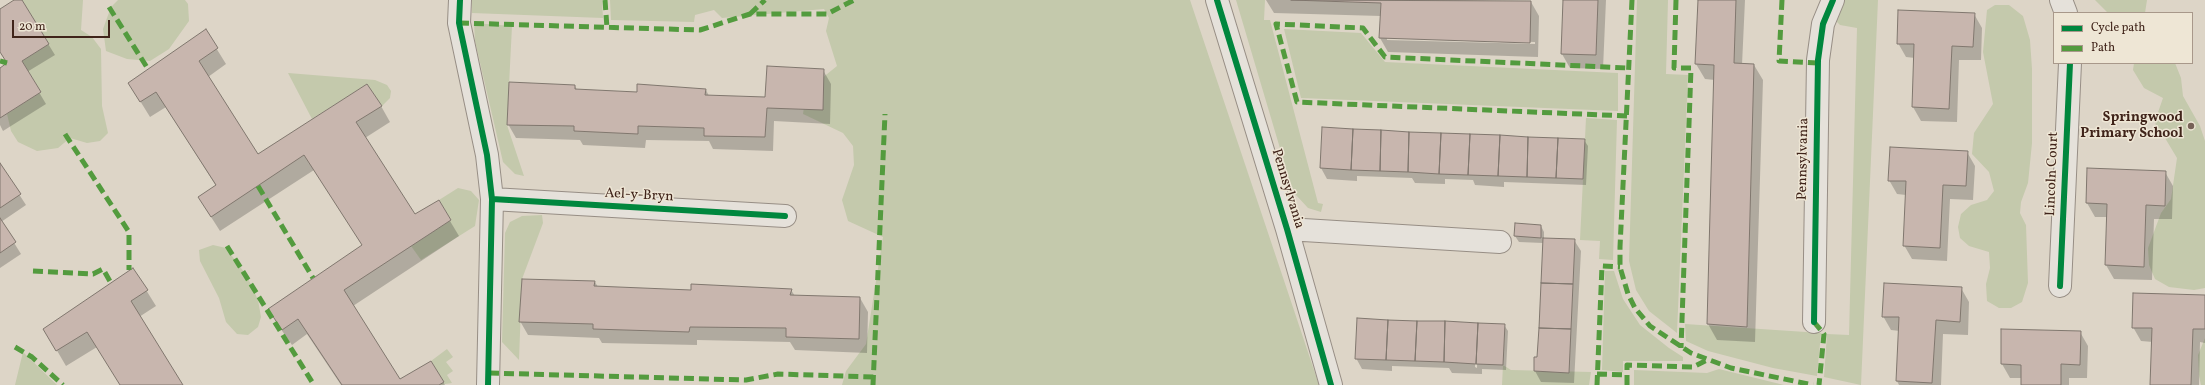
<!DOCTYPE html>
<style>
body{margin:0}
#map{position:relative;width:2205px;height:385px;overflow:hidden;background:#ddd5c7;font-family:Vollkorn,serif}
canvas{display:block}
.legend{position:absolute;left:2053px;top:12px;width:140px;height:52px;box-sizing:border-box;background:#eee6d5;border:1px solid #a8988a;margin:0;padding:5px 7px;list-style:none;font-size:12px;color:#40241a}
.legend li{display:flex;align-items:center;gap:8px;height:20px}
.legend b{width:20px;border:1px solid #a8988a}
.scale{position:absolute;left:12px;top:20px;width:98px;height:18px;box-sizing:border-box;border:2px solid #40241a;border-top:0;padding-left:5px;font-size:12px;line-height:14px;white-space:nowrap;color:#40241a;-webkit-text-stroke:3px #eee6d5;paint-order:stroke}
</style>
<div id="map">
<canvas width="2205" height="385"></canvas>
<ul class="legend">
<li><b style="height:5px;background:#00873e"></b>Cycle path</li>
<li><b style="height:5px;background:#539b3e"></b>Path</li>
</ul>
<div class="scale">20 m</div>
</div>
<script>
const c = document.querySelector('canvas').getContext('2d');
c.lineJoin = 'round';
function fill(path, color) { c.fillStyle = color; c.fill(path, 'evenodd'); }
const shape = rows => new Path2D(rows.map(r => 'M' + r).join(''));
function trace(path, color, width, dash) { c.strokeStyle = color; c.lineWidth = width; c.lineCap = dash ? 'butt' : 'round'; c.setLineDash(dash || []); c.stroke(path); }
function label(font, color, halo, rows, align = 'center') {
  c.font = font + ' Vollkorn,serif'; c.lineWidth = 3; c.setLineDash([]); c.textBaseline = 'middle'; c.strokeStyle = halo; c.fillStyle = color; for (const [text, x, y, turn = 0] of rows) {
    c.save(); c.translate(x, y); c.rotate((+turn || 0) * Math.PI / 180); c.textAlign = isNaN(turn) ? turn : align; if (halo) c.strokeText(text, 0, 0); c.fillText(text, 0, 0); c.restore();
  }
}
const green = shape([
 [22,0,83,0,81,30,92,37,101,49,102,106,108,133,100,141,87,143,70,138,58,148,37,151,18,142,11,131,7,114,41,92,22,61,49,44],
 [118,0,185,0,188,4,189,21,169,49,150,61,127,59,106,51,103,29,111,7],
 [472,0,602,0,603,18,472,13],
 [610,0,1190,0,1319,385,842,385,846,371,866,344,883,237,848,221,842,200,854,165,853,146,843,133,803,114,806,91,837,66,826,31,829,18,824,9,722,18,714,10,695,15,694,22,611,20],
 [1236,0,1265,0,1264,20,1270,20,1318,203,1323,204,1321,212,1308,208,1296,195,1290,182],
 [1637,0,1668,0,1666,74,1688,75,1677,333,1649,311,1636,290,1629,261],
 [1843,0,1878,0,1861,385,1824,377,1827,334,1849,335,1857,28,1840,25,1836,21],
 [2095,0,2147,0,2145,13,2108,13],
 [1995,5,2009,5,2023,16,2030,40,2032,69,2032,143,2028,183,2021,202,2020,213,2026,225,2028,283,2022,302,2011,308,1999,308,1987,301,1986,284,1990,268,1989,252,1969,246,1960,238,1958,227,1961,214,1971,205,1987,200,1994,191,1989,172,1972,154,1974,133,1993,104,1983,52,1987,10],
 [474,23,512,26,507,125,524,176,515,174,503,162,475,41],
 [1284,29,1361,33,1385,62,1618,73,1618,111,1301,98],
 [2134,63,2175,63,2181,78,2183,96,2200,126,2205,141,2205,288,2194,290,2169,287,2155,279,2149,265,2148,248,2161,213,2171,199,2177,158,2165,138,2157,131,2155,121,2163,98,2144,88,2133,70],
 [288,73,375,80,387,85,391,91,390,98,382,106,367,84,312,119],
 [1586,118,1617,120,1613,260,1599,259,1600,241,1580,240],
 [458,188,471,191,479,200,475,226,421,260,411,246,451,220,439,200],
 [542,215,543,223,522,279,519,360,502,342,505,233,510,222,522,216],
 [213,245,226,248,247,276,258,300,261,317,258,327,248,335,237,334,226,322,219,298,200,261,199,250],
 [1605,271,1614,271,1623,299,1640,325,1669,348,1683,357,1683,361,1623,361,1623,372,1602,370],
 [1685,324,1821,333,1817,376,1773,368,1708,351,1686,341],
 [2205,338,2205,385,2201,385,2199,376,2198,355],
 [447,349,453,357,446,362,453,371,447,375,452,383,439,385,444,382,431,361],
 [23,352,57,385,15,385],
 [1503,365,1511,370,1591,372,1589,385,1502,385],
 [1719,369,1784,385,1634,385,1634,370,1707,373]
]);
const shadow = shape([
 [16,0,21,0,55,55,27,72,46,104,3,131,0,125,0,69,8,64,0,51,0,10],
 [1266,0,1455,0,1531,2,1539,16,1538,57,1388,52,1380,38,1381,16,1274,13],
 [1387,38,1535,42,1535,44,1387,40],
 [1564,0,1606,0,1603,69,1570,68,1562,54],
 [1699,0,1745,0,1742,65,1754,65,1763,80,1755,342,1717,340,1708,324,1715,80,1705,79,1696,64],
 [1974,14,1982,28,1981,60,1959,60,1957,122,1921,121,1913,107,1915,58,1906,57,1898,43],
 [205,30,226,64,208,77,258,155,381,106,390,122,365,138,414,216,438,201,459,236,353,306,400,380,430,362,445,385,341,385,307,334,292,345,278,325,269,309,363,246,314,170,220,231,199,198,216,186,166,107,150,117,129,83],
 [823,70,831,84,830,124,774,121,773,151,713,149,709,141,646,140,645,148,583,145,580,140,516,138,508,124,575,86,577,90,638,93,706,90,709,96,766,98],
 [1410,133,1584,140,1588,146,1586,185,1504,182,1504,187,1475,185,1473,180,1445,179,1445,184,1415,183,1412,178,1357,176,1357,181,1327,179,1321,168],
 [1967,152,1975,166,1973,200,1950,199,1947,261,1912,259,1904,245,1906,195,1897,194,1889,180],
 [0,165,26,205,1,222,21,254,0,268],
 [2165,172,2173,186,2172,219,2154,219,2152,280,2114,279,2106,265,2108,217,2095,217,2087,203],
 [1516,224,1541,226,1544,232,1544,239,1574,240,1581,251,1574,383,1541,382,1535,371,1538,358,1543,243,1519,242,1515,236],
 [133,269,156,306,139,317,182,385,121,385,97,347,66,366,45,330],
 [595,282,598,287,692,291,791,290,795,296,860,298,868,312,867,353,795,350,790,342,697,340,697,345,602,343,599,338,528,335,520,321],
 [1961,288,1969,302,1968,335,1943,334,1941,385,1899,385,1897,381,1900,331,1891,330,1883,316],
 [2205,296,2205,343,2200,342,2199,385,2151,385,2153,342,2141,341,2133,327],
 [1504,325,1508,331,1506,370,1482,369,1482,374,1452,373,1449,368,1392,366,1392,371,1362,369,1356,358],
 [1476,333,1478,333,1477,368,1475,367],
 [2080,332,2088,346,2087,378,2069,378,2069,385,2022,385,2022,378,2010,378,2002,364]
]);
const building = shape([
 [14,0,22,0,49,44,22,61,41,92,0,118,0,68,7,63,0,52,0,9,14,0],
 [1291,0,1531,1,1530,43,1379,38,1381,3,1291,0],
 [1563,0,1598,0,1596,55,1561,54,1563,0],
 [1698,0,1736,0,1734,63,1754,64,1747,327,1707,324,1714,65,1695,64,1698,0],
 [1898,10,1975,13,1973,47,1952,46,1949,109,1912,107,1914,44,1897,44,1898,10],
 [206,29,218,48,199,61,258,154,367,84,382,106,356,122,415,214,439,200,451,220,344,290,400,379,431,361,444,382,439,385,342,385,298,319,282,330,268,309,362,245,304,155,211,217,198,197,216,185,156,92,140,102,128,83,206,29],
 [767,66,824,69,823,110,767,108,765,137,704,136,704,128,638,126,638,134,574,131,574,126,507,125,509,82,575,85,575,89,637,92,637,84,706,89,705,95,765,97,767,66],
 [1322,127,1353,129,1351,170,1320,168,1322,127],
 [1353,129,1381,130,1380,171,1351,170,1353,129],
 [1381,130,1409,132,1408,172,1380,171,1381,130],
 [1409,132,1441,133,1439,174,1408,172,1409,132],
 [1441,133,1470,134,1468,175,1439,174,1441,133],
 [1470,134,1500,135,1498,176,1468,175,1470,134],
 [1500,135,1528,137,1527,177,1498,176,1500,135],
 [1528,137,1558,138,1556,178,1527,177,1528,137],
 [1558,138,1585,139,1583,179,1556,178,1558,138],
 [1890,147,1968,151,1966,186,1943,185,1940,248,1903,246,1906,181,1888,181,1890,147],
 [0,163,21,194,0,208,0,163],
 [2087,168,2166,171,2165,206,2146,205,2144,267,2105,265,2107,204,2086,203,2087,168],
 [0,218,16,242,0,253,0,218],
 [1515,223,1541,225,1541,238,1514,236,1515,223],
 [1543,238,1575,239,1573,284,1541,283,1543,238],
 [133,268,148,290,131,301,183,385,120,385,87,332,56,351,43,329,133,268],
 [522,279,595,281,594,286,691,290,691,284,792,289,790,295,860,297,859,339,786,337,786,328,690,327,689,332,593,329,593,324,519,322,522,279],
 [1541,283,1573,284,1571,329,1539,328,1541,283],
 [1884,283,1962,287,1960,322,1936,320,1932,383,1896,381,1899,317,1882,317,1884,283],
 [2133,293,2205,295,2205,329,2193,329,2191,385,2150,385,2152,328,2132,328,2133,293],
 [1357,318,1388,320,1386,360,1355,359,1357,318],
 [1388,320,1417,321,1415,361,1386,360,1388,320],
 [1417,321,1445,321,1444,362,1415,361,1417,321],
 [1445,321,1478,323,1476,364,1444,362,1445,321],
 [1478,323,1505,324,1503,365,1476,364,1478,323],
 [1539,328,1571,329,1569,373,1534,371,1534,357,1537,357,1539,328],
 [2001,329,2081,331,2080,365,2061,364,2061,385,2021,385,2021,365,2001,364,2001,329]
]);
const minor = shape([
 [460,0,459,23,487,155,492,199,488,385],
 [1217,0,1287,229,1331,385],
 [2061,0,2066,13],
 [492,199,785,216],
 [1287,229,1500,242],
 [2060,286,2070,63],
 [1814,322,1818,60,1823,24,1833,0]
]);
const quiet = shape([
 [605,0,607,28],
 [1632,0,1620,247,1620,267,1628,294,1635,308,1650,326,1691,353,1731,368,1813,385],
 [1676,0,1674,68,1691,68,1681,348],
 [1782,0,1779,61,1818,63],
 [109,7,148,69],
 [750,14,765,0],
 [459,23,700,30,750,14,827,14,854,0],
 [0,61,7,63],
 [1627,116,1297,102,1276,24,1363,28,1385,57,1628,68],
 [65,134,129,232,129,270],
 [258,186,313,278],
 [227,246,314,385],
 [33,271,93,274,103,269,111,283],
 [1814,322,1824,334,1819,385],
 [15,347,32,357,63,385],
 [489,373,746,380,778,374,874,377],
 [1597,374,1627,375],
 [873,385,885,114],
 [1597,385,1602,266,1620,267],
 [1627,385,1627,365,1693,367,1707,360]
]);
const cycleway = shape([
 [460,0,459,23,487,155,492,199,488,385],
 [1217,0,1287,229,1331,385],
 [492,199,785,216],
 [2060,286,2070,63],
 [1814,322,1818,60,1823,24,1833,0]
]);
const markers = [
 [2191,126,4,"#776257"]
];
const poiNames = [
 ["Springwood",2183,118],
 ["Primary School",2183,134]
];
const streetNames = [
 ["Pennsylvania",1804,159,-89],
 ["Lincoln Court",2053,174,-88],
 ["Pennsylvania",1287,189,73],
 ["Ael-y-Bryn",639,196,3]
];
fill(green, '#c4c9ac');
fill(shadow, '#0003');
fill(building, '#c8b6ae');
trace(building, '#80776e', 1);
trace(minor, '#978e85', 24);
trace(minor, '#e5e1da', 22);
trace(quiet, '#539b3e', 5, [10, 5]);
trace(cycleway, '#00873e', 6);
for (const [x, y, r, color] of markers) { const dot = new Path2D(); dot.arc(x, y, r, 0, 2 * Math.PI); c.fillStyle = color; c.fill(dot); trace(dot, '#eee6d5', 1.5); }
label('bold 14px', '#40241a', '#eee6d5', poiNames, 'right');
label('14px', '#40241a', '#eee6d5', streetNames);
</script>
